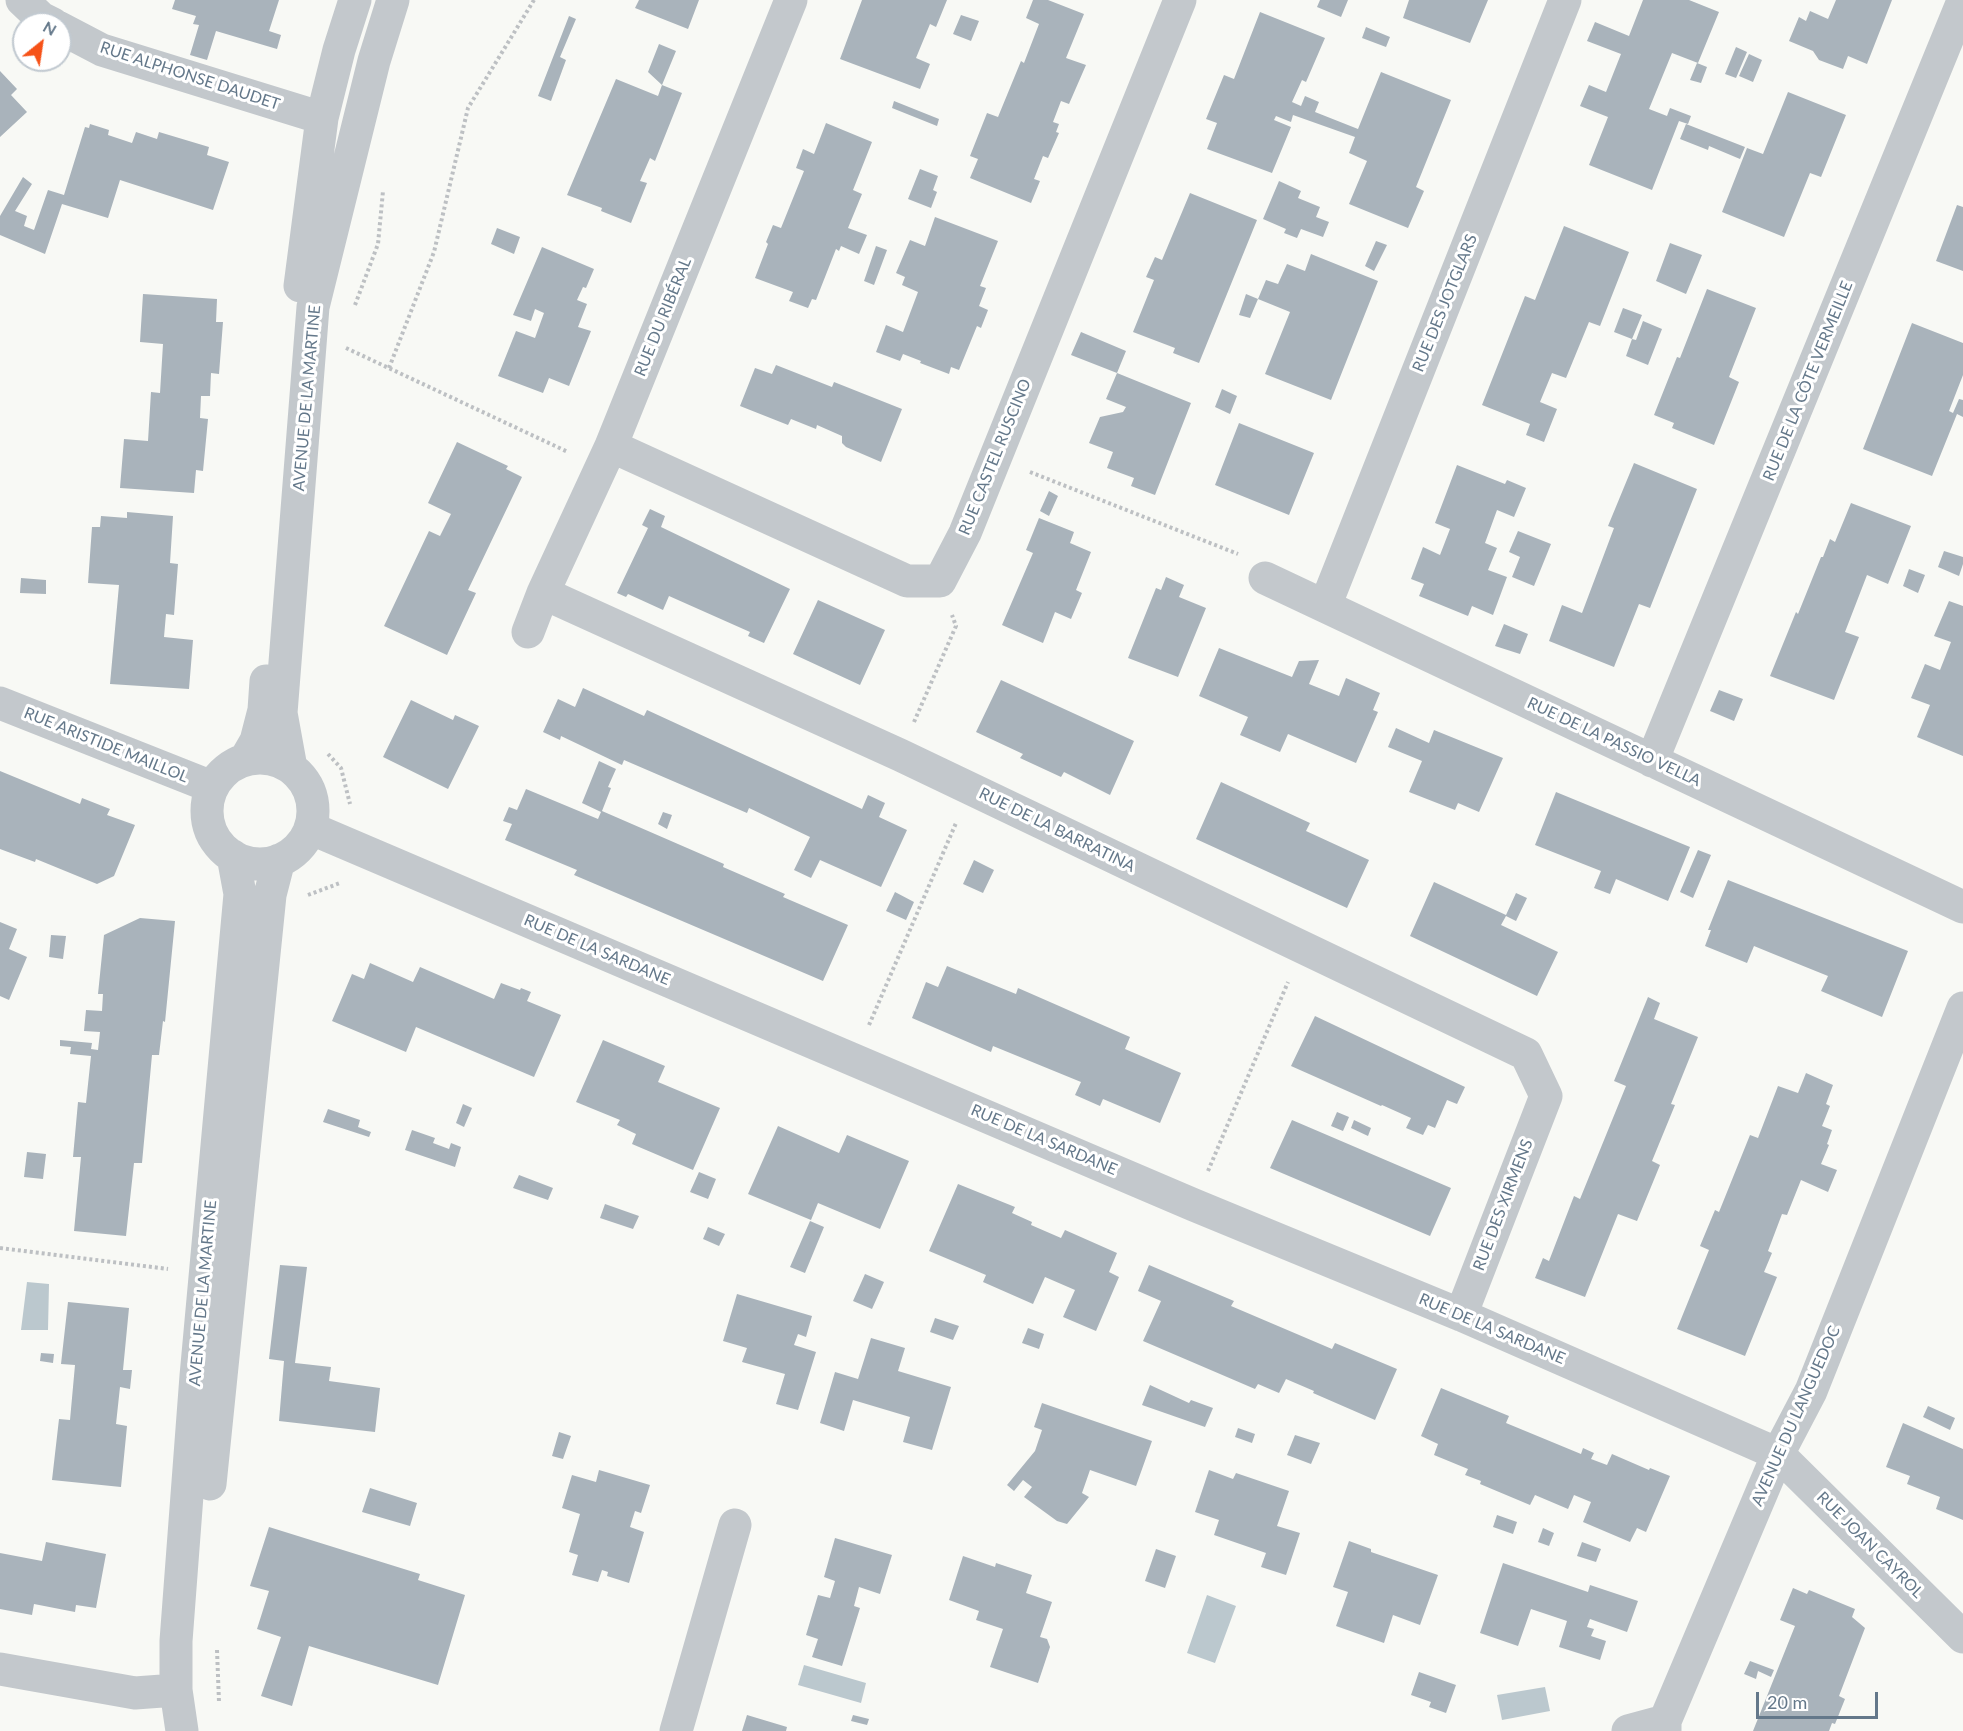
<!DOCTYPE html>
<meta charset="utf-8">
<style>
body{margin:0}
#map{position:relative;width:1963px;height:1731px;overflow:hidden;background:#f8f9f5;font-family:Lato,sans-serif}
canvas{display:block}
.north{position:absolute;left:12px;top:12px;width:60px;height:60px;box-sizing:border-box;background:#fff;border:2px solid #c1c9d0;border-radius:50%;rotate:30deg;font-size:16px;font-weight:700;line-height:24px;text-align:center;color:#64788a}
.north::after{content:'';display:block;margin:auto;width:21px;height:27px;background:#f65218;clip-path:polygon(50% 0,100% 100%,50% 72%,0 100%)}
.scale{position:absolute;left:1756px;top:1692px;width:122px;height:27px;box-sizing:border-box;border:3px solid #64788a;border-top:0;padding-left:8px;font-size:18px;line-height:21px;white-space:nowrap;color:#64788a;-webkit-text-stroke:4px #fff;paint-order:stroke}
</style>
<div id="map">
<canvas width="1963" height="1731"></canvas>
<div class="north">N</div>
<div class="scale">20 m</div>
</div>
<script>
const c = document.querySelector('canvas').getContext('2d');
c.lineJoin = 'round';
function fill(path, color) { c.fillStyle = color; c.fill(path, 'evenodd'); }
const shape = rows => new Path2D(rows.map(r => 'M' + r).join(''));
function trace(path, color, width, dash) { c.strokeStyle = color; c.lineWidth = width; c.lineCap = dash ? 'butt' : 'round'; c.setLineDash(dash || []); c.stroke(path); }
function label(font, color, halo, rows, align = 'center') {
  c.font = font + ' Lato,sans-serif'; c.lineWidth = 6; c.setLineDash([]); c.textBaseline = 'middle'; c.strokeStyle = halo; c.fillStyle = color; for (const [text, x, y, turn = 0] of rows) {
    c.save(); c.translate(x, y); c.rotate((+turn || 0) * Math.PI / 180); c.textAlign = isNaN(turn) ? turn : align; if (halo) c.strokeText(text, 0, 0); c.fillText(text, 0, 0); c.restore();
  }
}
const water = shape([
 [27,1282,49,1284,48,1330,21,1330],
 [1207,1595,1236,1606,1215,1663,1187,1653],
 [804,1665,866,1683,861,1703,798,1685],
 [1545,1687,1550,1711,1502,1720,1497,1695]
]);
const building = shape([
 [175,0,279,0,269,31,281,35,277,49,216,31,207,60,190,55,199,25,193,24,196,16,172,9],
 [639,0,699,0,688,29,635,8],
 [862,0,947,0,936,27,930,24,916,58,930,64,920,89,840,59],
 [1033,0,1048,0,1084,14,1066,58,1086,65,1069,104,1061,101,1053,122,1059,124,1056,132,1059,133,1048,158,1043,156,1034,179,1040,181,1031,203,970,178,978,159,970,156,987,113,998,117,1021,61,1024,63,1039,24,1026,18],
 [1320,0,1348,0,1341,17,1317,7],
 [1409,0,1488,0,1470,43,1403,18],
 [1643,0,1689,0,1719,12,1698,63,1672,53,1649,109,1667,116,1670,108,1691,116,1688,124,1679,121,1652,190,1589,165,1608,117,1580,106,1589,85,1606,92,1621,54,1587,41,1595,22,1629,36],
 [1836,0,1892,0,1867,64,1848,56,1843,69,1819,60,1813,51,1789,41,1799,17,1806,21,1810,11,1828,19],
 [1260,12,1325,38,1306,82,1302,80,1292,102,1301,106,1305,96,1319,102,1315,112,1358,129,1381,72,1451,100,1416,187,1424,191,1408,228,1349,204,1367,161,1349,153,1355,137,1293,115,1291,122,1276,116,1274,120,1291,127,1272,173,1207,149,1217,123,1206,119,1224,75,1234,79],
 [961,15,979,21,971,41,953,34],
 [569,16,576,19,560,57,566,60,551,101,538,96],
 [1366,27,1390,37,1386,47,1362,38],
 [659,44,676,51,662,85,682,93,655,161,650,158,640,181,647,183,631,223,601,211,602,208,567,195,616,79,658,96,662,85,648,72],
 [1736,47,1747,52,1736,78,1725,74],
 [1749,54,1762,60,1753,82,1739,76],
 [1697,63,1707,67,1701,83,1690,80],
 [0,71,17,89,11,95,27,112,0,137],
 [1788,92,1846,115,1821,177,1810,173,1784,237,1722,212,1747,148,1763,154],
 [894,101,939,119,937,126,892,108],
 [826,123,872,142,853,190,862,194,848,228,867,235,859,254,841,246,839,251,836,249,816,300,812,299,808,308,789,301,793,292,755,278,768,244,766,242,773,225,781,228,804,171,796,168,803,149,814,154],
 [90,124,109,130,108,135,132,143,136,132,157,139,159,132,209,147,207,155,229,162,213,210,120,180,108,218,62,204,45,254,0,235,0,216,23,177,32,184,15,211,27,216,24,226,34,230,48,190,64,195,85,127,89,128],
 [1686,124,1745,147,1740,159,1709,146,1708,150,1680,139],
 [920,169,938,176,933,190,937,192,931,208,908,199],
 [1279,181,1301,191,1298,198,1320,207,1316,217,1329,222,1323,237,1301,229,1297,238,1284,233,1286,229,1263,219],
 [1190,193,1257,220,1199,363,1173,353,1175,348,1133,332,1154,280,1146,277,1155,257,1162,260],
 [1957,205,1963,207,1963,271,1936,261],
 [935,217,998,241,980,286,986,288,979,306,988,310,981,328,977,326,959,370,951,367,949,374,920,363,921,361,903,354,900,361,876,352,886,325,903,332,918,292,902,285,905,277,896,273,910,240,925,246],
 [1564,226,1629,252,1600,326,1589,322,1566,378,1552,373,1540,402,1557,409,1544,442,1526,435,1530,424,1482,405,1525,296,1535,300],
 [497,228,520,237,514,254,491,244],
 [1376,241,1387,245,1374,271,1365,266],
 [1670,243,1702,255,1686,294,1656,281],
 [876,246,887,250,874,285,864,281],
 [542,247,594,269,586,288,583,287,577,300,587,304,578,327,591,331,569,386,549,378,543,393,498,376,516,331,535,338,544,313,535,309,531,321,513,315],
 [1311,254,1378,281,1331,400,1265,374,1290,312,1258,299,1266,280,1278,284,1287,264,1305,271],
 [1707,289,1756,308,1729,377,1739,382,1714,445,1672,428,1674,423,1654,415,1677,357,1680,358],
 [143,294,217,299,216,322,223,322,219,374,211,373,210,396,201,396,200,418,208,419,203,471,196,470,194,493,120,488,124,439,148,441,151,392,160,393,163,344,140,342],
 [1246,294,1258,299,1250,318,1239,315],
 [1623,308,1642,315,1632,339,1614,332],
 [1643,321,1662,329,1648,365,1626,356,1632,339,1636,340],
 [1912,323,1963,343,1963,375,1949,411,1953,413,1959,399,1963,400,1963,417,1957,414,1932,476,1863,449],
 [1081,332,1126,351,1117,373,1071,355],
 [776,365,832,387,834,382,902,409,881,462,846,447,842,443,842,436,817,425,816,429,791,419,788,425,740,406,755,368,772,374],
 [1117,373,1191,403,1155,495,1131,486,1134,478,1107,468,1113,452,1089,443,1100,417,1123,412,1126,407,1106,399],
 [1222,389,1237,396,1230,414,1215,407],
 [1239,423,1314,453,1289,515,1215,485],
 [457,442,508,466,506,469,522,477,468,590,476,593,447,655,384,626,429,531,440,536,451,514,428,503],
 [1634,463,1697,489,1650,608,1639,604,1614,667,1549,641,1562,605,1582,613,1614,528,1608,526],
 [1457,465,1505,484,1507,480,1526,488,1514,517,1497,510,1485,543,1497,548,1488,570,1507,577,1493,615,1472,606,1468,616,1419,596,1424,584,1411,579,1423,547,1440,555,1450,529,1435,523],
 [1049,491,1058,496,1049,516,1040,511],
 [1851,503,1911,526,1888,584,1867,575,1845,632,1859,637,1834,700,1770,676,1796,612,1798,614,1821,557,1823,557,1830,539,1835,542],
 [650,509,665,516,661,527,790,589,764,643,748,636,750,632,669,596,663,610,628,594,626,597,617,593,648,528,642,525],
 [127,512,173,516,170,563,178,564,174,615,166,614,164,637,193,640,189,689,110,684,119,585,88,583,92,527,100,527,101,516,127,518],
 [1039,518,1074,532,1070,543,1091,552,1076,590,1082,593,1071,619,1055,612,1043,643,1002,625,1033,553,1026,550],
 [1518,531,1551,544,1534,586,1512,577,1520,557,1509,552],
 [1944,551,1963,557,1963,564,1959,576,1938,567],
 [1909,569,1925,575,1918,593,1903,586],
 [1166,577,1184,585,1179,597,1206,608,1178,677,1128,658,1156,588,1161,590],
 [21,578,46,580,46,594,20,593],
 [818,600,885,630,860,685,793,654],
 [1949,601,1963,606,1963,756,1917,737,1930,705,1911,698,1925,664,1940,670,1951,642,1934,636],
 [1504,624,1528,634,1520,654,1495,646],
 [1219,648,1292,677,1299,661,1319,660,1309,684,1339,696,1346,678,1380,693,1373,710,1378,712,1356,763,1288,734,1280,752,1240,735,1248,717,1199,696],
 [1001,680,1134,741,1110,795,1064,772,1061,777,1020,758,1023,754,976,732],
 [583,688,644,716,647,710,862,809,868,795,885,803,879,817,907,830,881,887,820,860,811,878,794,870,810,837,749,808,747,813,624,760,622,765,561,736,560,740,543,732,558,699,575,707],
 [1719,690,1743,699,1734,721,1710,711],
 [411,700,453,720,455,715,479,726,448,789,383,757],
 [1396,728,1429,743,1434,730,1503,758,1479,812,1458,803,1455,810,1409,792,1422,761,1388,747],
 [599,761,616,769,608,787,611,788,602,811,724,864,723,867,785,894,783,897,848,925,823,981,574,875,577,870,505,840,512,824,503,821,509,807,517,810,526,789,598,819,601,812,582,803],
 [0,771,80,804,82,798,110,809,107,815,135,825,114,876,97,884,36,859,35,862,0,849],
 [1221,782,1310,823,1306,831,1369,860,1347,908,1196,839],
 [1556,792,1690,847,1668,901,1616,879,1610,894,1594,888,1601,871,1535,845],
 [663,812,672,815,667,829,658,824],
 [1698,850,1711,855,1693,898,1680,892],
 [974,860,994,870,983,893,963,884],
 [1728,880,1908,951,1882,1017,1821,991,1828,976,1771,953,1754,946,1747,963,1705,946,1711,930,1708,930],
 [1434,882,1506,915,1516,893,1527,898,1516,921,1506,916,1501,925,1558,952,1537,996,1410,936],
 [895,892,914,902,906,920,886,911],
 [140,918,175,921,165,1022,163,1021,159,1055,152,1055,142,1163,134,1163,126,1236,74,1231,81,1157,73,1157,78,1102,86,1103,91,1056,70,1054,71,1047,60,1046,60,1040,92,1043,91,1049,98,1050,100,1032,84,1031,86,1010,102,1011,103,994,98,994,104,935],
 [0,922,17,929,9,949,27,957,9,1000,0,996],
 [51,935,66,936,63,959,49,957],
 [370,963,413,982,420,967,494,999,501,983,520,990,521,988,531,992,527,1001,561,1015,534,1077,416,1027,406,1052,332,1021,352,974,364,979],
 [947,966,1016,994,1018,988,1130,1037,1125,1049,1181,1073,1160,1123,1103,1099,1100,1106,1075,1095,1081,1082,993,1046,991,1052,912,1018,926,982,938,987],
 [1648,997,1660,1003,1654,1019,1698,1037,1671,1104,1675,1105,1652,1161,1660,1165,1637,1221,1618,1214,1585,1297,1535,1278,1543,1258,1549,1261,1574,1196,1580,1199,1626,1086,1614,1081],
 [1315,1016,1465,1087,1457,1104,1447,1100,1435,1128,1428,1125,1423,1135,1406,1128,1411,1118,1382,1105,1381,1106,1291,1066],
 [603,1040,665,1066,658,1082,720,1108,693,1170,632,1144,636,1134,617,1125,620,1120,576,1102],
 [1806,1073,1833,1085,1826,1104,1830,1106,1822,1126,1832,1130,1827,1144,1829,1145,1821,1164,1837,1170,1828,1192,1801,1180,1787,1215,1782,1214,1768,1251,1772,1253,1764,1272,1777,1277,1745,1356,1677,1329,1709,1250,1700,1246,1715,1210,1719,1212,1750,1135,1758,1138,1778,1086,1798,1093],
 [463,1104,472,1108,464,1127,456,1123],
 [328,1109,360,1120,358,1127,371,1132,369,1137,323,1122],
 [1337,1112,1349,1117,1343,1131,1331,1126],
 [1292,1120,1451,1188,1430,1236,1270,1168],
 [1354,1120,1371,1128,1368,1136,1351,1128],
 [778,1126,839,1153,847,1135,909,1161,880,1229,818,1203,811,1220,748,1194],
 [412,1130,435,1138,433,1143,449,1149,451,1143,461,1147,455,1167,405,1150],
 [27,1152,46,1154,43,1179,24,1177],
 [699,1172,716,1179,708,1199,690,1192],
 [519,1175,553,1188,548,1200,513,1188],
 [958,1184,1015,1207,1012,1213,1032,1222,1031,1225,1061,1238,1065,1230,1117,1253,1109,1272,1119,1277,1096,1331,1063,1317,1075,1290,1045,1277,1033,1304,983,1282,986,1275,929,1251],
 [605,1204,639,1216,633,1229,600,1218],
 [810,1221,824,1227,805,1273,790,1267],
 [708,1227,725,1234,719,1246,703,1239],
 [280,1265,307,1267,295,1363,331,1367,329,1381,380,1388,375,1432,279,1421,284,1361,269,1359],
 [1149,1265,1234,1301,1231,1306,1332,1349,1335,1343,1397,1369,1375,1420,1313,1393,1314,1391,1286,1379,1279,1393,1258,1384,1255,1389,1143,1341,1161,1301,1138,1291],
 [865,1274,884,1282,872,1309,853,1301],
 [737,1294,812,1316,806,1337,798,1334,794,1345,816,1352,798,1410,776,1404,785,1374,742,1362,747,1348,723,1341],
 [68,1302,129,1308,123,1370,132,1370,130,1389,120,1387,116,1424,127,1426,121,1487,52,1480,59,1419,70,1420,75,1365,61,1364],
 [935,1318,959,1326,953,1340,930,1332],
 [1028,1328,1044,1334,1039,1349,1022,1343],
 [871,1338,905,1348,898,1371,951,1387,932,1450,903,1442,910,1417,853,1400,844,1431,820,1423,835,1372,858,1379],
 [41,1353,54,1354,53,1363,40,1361],
 [1150,1385,1189,1403,1191,1400,1213,1408,1205,1427,1142,1405],
 [1441,1388,1509,1416,1506,1423,1581,1454,1583,1448,1594,1453,1591,1459,1607,1465,1612,1454,1649,1470,1650,1468,1670,1476,1646,1532,1637,1528,1630,1542,1583,1522,1591,1502,1574,1495,1568,1509,1535,1495,1530,1505,1480,1484,1481,1481,1465,1475,1468,1469,1434,1455,1438,1444,1421,1436],
 [1042,1403,1152,1441,1136,1486,1090,1470,1082,1493,1089,1497,1067,1524,1057,1521,1024,1497,1032,1487,1023,1480,1014,1491,1007,1485,1035,1451,1042,1430,1034,1427],
 [1928,1406,1955,1418,1950,1430,1923,1417],
 [1903,1423,1963,1449,1963,1520,1936,1509,1940,1497,1907,1484,1910,1476,1886,1467],
 [1238,1428,1255,1434,1252,1443,1235,1437],
 [559,1432,571,1436,563,1459,552,1456],
 [1295,1435,1320,1443,1311,1464,1287,1455],
 [599,1470,650,1485,641,1513,635,1511,630,1527,644,1532,629,1583,607,1576,608,1572,602,1570,598,1582,572,1575,578,1555,569,1552,580,1514,562,1508,572,1475,596,1482],
 [1209,1470,1233,1479,1236,1473,1289,1491,1277,1526,1300,1533,1286,1575,1261,1567,1266,1553,1214,1535,1219,1520,1195,1512],
 [370,1488,417,1503,410,1526,362,1512],
 [1497,1515,1517,1522,1513,1534,1493,1527],
 [269,1527,420,1574,418,1580,465,1595,438,1685,309,1646,292,1706,261,1696,281,1637,257,1629,269,1591,250,1586],
 [1543,1528,1554,1533,1549,1546,1538,1542],
 [835,1538,892,1555,880,1594,859,1587,854,1606,860,1608,842,1666,812,1657,818,1639,806,1635,818,1595,830,1598,835,1581,824,1577],
 [1349,1541,1371,1549,1371,1552,1438,1575,1420,1625,1393,1615,1384,1643,1336,1626,1348,1592,1333,1587],
 [46,1542,106,1554,96,1608,76,1605,75,1612,34,1604,32,1615,0,1609,0,1553,42,1561],
 [1582,1542,1601,1549,1596,1562,1577,1556],
 [1156,1549,1176,1556,1165,1588,1145,1581],
 [963,1556,995,1567,996,1563,1032,1575,1026,1593,1052,1602,1040,1637,1047,1639,1050,1647,1038,1683,990,1667,1003,1629,976,1620,979,1611,949,1600],
 [1503,1563,1588,1592,1590,1585,1638,1601,1627,1632,1590,1619,1587,1627,1594,1629,1591,1636,1606,1641,1600,1660,1559,1647,1567,1621,1531,1609,1518,1646,1480,1633],
 [1793,1588,1807,1594,1809,1590,1855,1609,1852,1617,1865,1628,1839,1696,1845,1699,1835,1724,1832,1723,1829,1731,1753,1731,1795,1626,1780,1620],
 [1750,1661,1774,1670,1771,1677,1758,1671,1756,1679,1744,1674],
 [1419,1672,1456,1685,1446,1713,1429,1707,1431,1702,1411,1695],
 [747,1715,787,1727,786,1731,742,1731],
 [853,1715,869,1719,867,1725,851,1721]
]);
const path = shape([
 [355,305,378,244,383,191],
 [346,348,568,452],
 [389,368,434,252,468,108,534,0],
 [1030,472,1238,554],
 [914,722,956,626,952,615],
 [328,754,341,768,350,804],
 [308,895,340,883],
 [869,1025,956,823],
 [1208,1171,1288,982],
 [0,1248,168,1269],
 [217,1650,219,1702]
]);
const minor = shape([
 [22,0,41,18,53,24],
 [60,28,102,50,322,118],
 [300,286,322,118,339,50,355,0],
 [611,446,907,581,940,581,965,533,1180,0],
 [1265,578,1963,907],
 [543,593,900,755,1526,1054,1546,1096,1461,1315],
 [1325,606,1565,0],
 [528,632,543,593,611,446,791,0],
 [0,703,212,787],
 '207 811a53 53 0 1 1 106 0a53 53 0 1 1-106 0Z',
 [245,760,256,741,264,710,266,681],
 [1652,761,1963,1],
 [291,768,281,713,313,307,374,61,393,0],
 [310,828,1194,1205,1461,1315,1778,1454,1963,1637],
 [210,1484,270,895,279,860],
 [0,1669,135,1693,176,1690],
 [182,1731,176,1690,176,1641,196,1376,240,894,233,856],
 [676,1731,735,1525],
 [1628,1731,1665,1721],
 [1665,1731,1665,1721,1778,1454,1811,1391,1963,1008]
]);
const streetNames = [
 ["RUE ALPHONSE DAUDET",190,76,18],
 ["RUE DES JOTGLARS",1445,303,-68],
 ["RUE DU RIBÉRAL",663,317,-68],
 ["RUE DE LA CÔTE VERMEILLE",1808,381,-68],
 ["AVENUE DE LA MARTINE",307,398,-85],
 ["RUE CASTEL RUSCINO",995,457,-68],
 ["RUE DE LA PASSIO VELLA",1614,742,25],
 ["RUE ARISTIDE MAILLOL",106,745,22],
 ["RUE DE LA BARRATINA",1057,830,26],
 ["RUE DE LA SARDANE",597,950,23],
 ["RUE DE LA SARDANE",1044,1140,23],
 ["RUE DES XIRMENS",1503,1205,-69],
 ["AVENUE DE LA MARTINE",203,1293,-85],
 ["RUE DE LA SARDANE",1492,1329,23],
 ["AVENUE DU LANGUEDOC",1796,1416,-66],
 ["RUE JOAN CAYROL",1870,1545,45]
];
fill(water, '#bbc8ce');
fill(building, '#a9b3bb');
trace(path, '#bdc0c3', 4, [3, 3]);
trace(minor, '#c3c8cc', 33);
label('16px', '#64788a', '#fff', streetNames);
</script>
